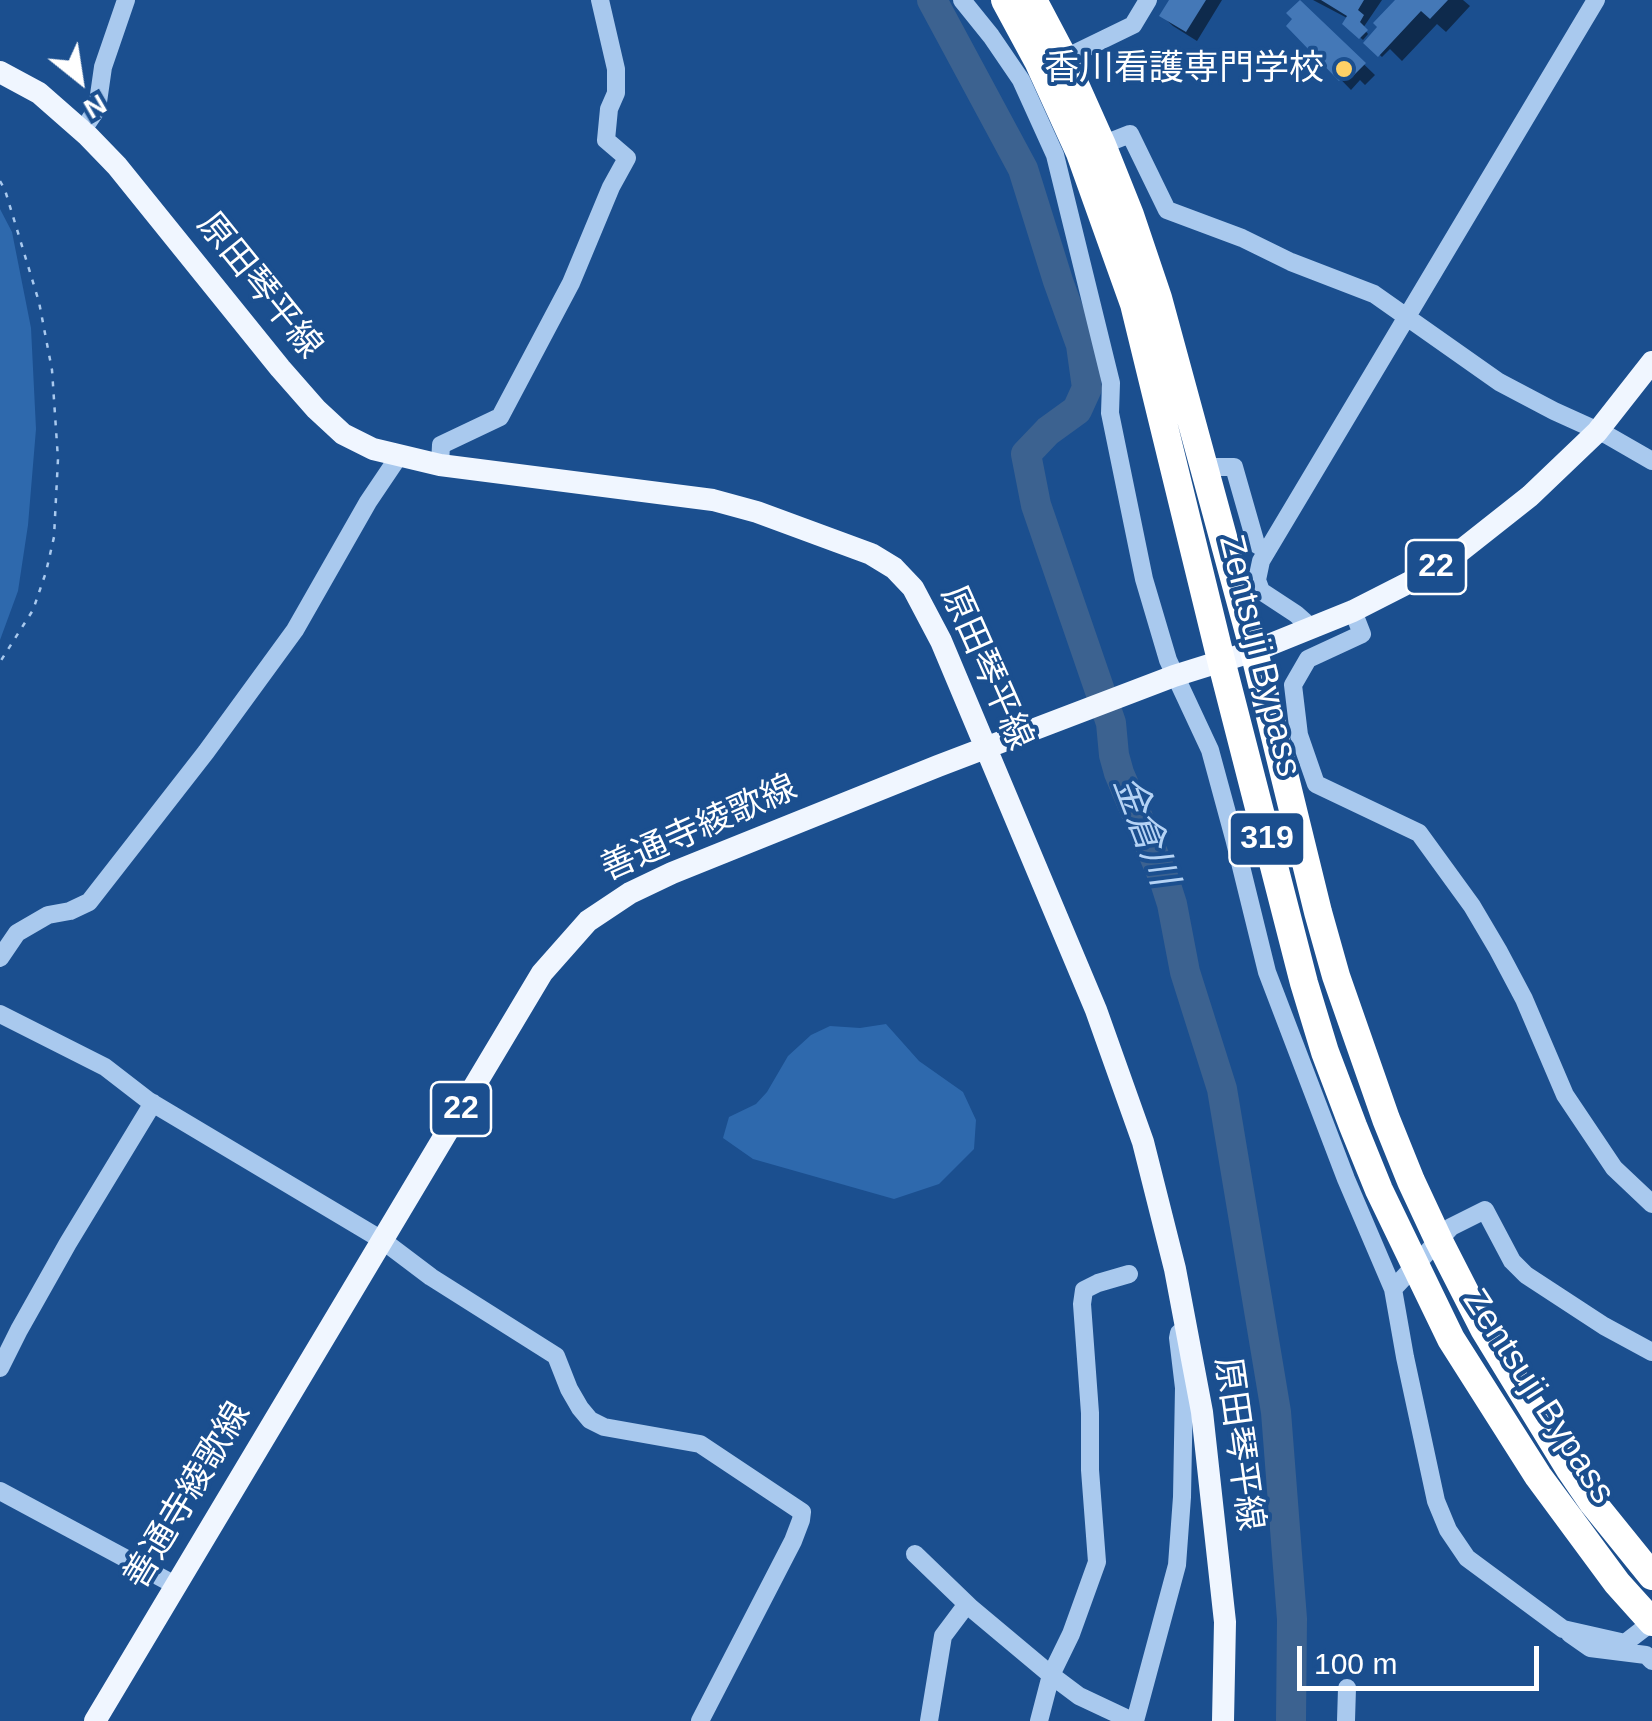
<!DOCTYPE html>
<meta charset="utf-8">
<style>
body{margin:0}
#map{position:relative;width:1652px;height:1721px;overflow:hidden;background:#1b4f8f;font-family:Arial,sans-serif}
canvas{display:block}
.north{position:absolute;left:30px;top:30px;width:100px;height:100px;-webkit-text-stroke:8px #1b4f8f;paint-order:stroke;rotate:150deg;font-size:28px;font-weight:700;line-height:40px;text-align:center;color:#fff}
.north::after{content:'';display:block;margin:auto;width:35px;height:45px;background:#fff;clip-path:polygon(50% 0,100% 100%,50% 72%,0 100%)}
.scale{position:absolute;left:1297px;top:1646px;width:242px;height:45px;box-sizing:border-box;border:5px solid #fff;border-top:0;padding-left:12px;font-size:30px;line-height:35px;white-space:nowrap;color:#fff;-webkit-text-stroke:8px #1b4f8f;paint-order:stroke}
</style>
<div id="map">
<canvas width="1652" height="1721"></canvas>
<div class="north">N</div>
<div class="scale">100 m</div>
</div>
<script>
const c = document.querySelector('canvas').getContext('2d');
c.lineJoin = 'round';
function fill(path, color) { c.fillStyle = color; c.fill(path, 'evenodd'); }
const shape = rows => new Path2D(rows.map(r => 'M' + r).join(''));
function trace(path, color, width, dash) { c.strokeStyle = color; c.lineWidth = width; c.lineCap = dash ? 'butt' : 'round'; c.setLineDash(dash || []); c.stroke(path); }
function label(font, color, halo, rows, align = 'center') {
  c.font = font + ' Arial,"Noto Sans JP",sans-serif'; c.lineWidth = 8; c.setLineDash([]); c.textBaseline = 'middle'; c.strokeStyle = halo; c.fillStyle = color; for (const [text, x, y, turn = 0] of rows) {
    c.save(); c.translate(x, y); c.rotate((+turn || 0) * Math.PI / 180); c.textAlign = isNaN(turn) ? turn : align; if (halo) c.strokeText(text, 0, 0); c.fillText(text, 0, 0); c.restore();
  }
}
const green = shape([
 [0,209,12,232,31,328,36,429,28,525,18,591,0,640],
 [886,1024,919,1061,963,1092,976,1120,974,1149,939,1184,894,1199,753,1159,723,1138,729,1117,756,1104,767,1092,788,1056,811,1035,830,1026,860,1028]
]);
const shadow = shape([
 [1172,0,1222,0,1197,41,1173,26,1162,16],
 [1313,0,1382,0,1363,28,1368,34,1363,40,1345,23,1349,19],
 [1398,0,1463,0,1470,6,1446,32,1437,24,1402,61,1390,49,1382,57,1367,43],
 [1300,3,1375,75,1365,85,1360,80,1351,90,1289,26]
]);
const river = shape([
 [932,0,1023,169,1058,281,1081,345,1087,388,1077,410,1048,431,1026,454,1036,505,1111,723,1114,755,1119,773,1164,879,1172,904,1185,972,1222,1089,1276,1412,1292,1619,1291,1721]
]);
const building = shape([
 [1169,0,1206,0,1186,32,1159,16],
 [1300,0,1366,63,1353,76,1348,71,1339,81,1286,26,1292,19,1286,13],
 [1321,0,1364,0,1358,10,1364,15,1360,22,1368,30,1359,39,1342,24,1347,16],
 [1395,0,1448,0,1430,19,1421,11,1378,57,1363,43,1377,27,1373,23]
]);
const path = shape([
 [0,181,5,190,39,302,52,370,58,459,54,537,46,572,33,610,0,662]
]);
const minor = shape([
 [962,0,991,36,1021,80,1055,155,1111,383,1110,413,1144,579,1168,660,1210,750,1235,842,1267,972,1346,1179,1393,1289,1405,1357,1436,1501,1448,1530,1467,1558,1563,1629,1625,1643,1652,1622],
 [1063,59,1133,25,1148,0],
 [82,131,97,109,103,67,126,0],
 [1102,145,1130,134,1167,210,1242,238,1291,262,1374,294,1499,382,1554,411,1607,435,1652,461],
 [440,465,441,445,500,417,571,283,611,187,627,158,606,140,609,109,616,93,616,69,600,0],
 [1205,467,1234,467,1256,544,1267,551],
 [1353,611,1362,634,1308,659,1293,685,1299,735,1316,784,1419,833,1472,906,1498,950,1524,999,1565,1095,1614,1168,1652,1204],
 [1308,629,1305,622,1296,614,1261,591,1257,580,1261,561,1596,0],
 [0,958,17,933,48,915,70,911,89,902,206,752,295,630,368,502,399,456],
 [0,1014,105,1067,149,1101,382,1240,431,1277,556,1356,569,1389,580,1408,590,1420,604,1427,700,1444,802,1512,801,1520,793,1541,700,1721],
 [1393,1289,1451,1227,1485,1210,1512,1261,1526,1275,1604,1326,1652,1352],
 [0,1368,19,1330,68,1243,153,1103],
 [0,1491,175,1585],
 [915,1554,971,1608,1051,1675,1079,1696,1132,1721],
 [1570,1634,1590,1648,1646,1655,1652,1661],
 [929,1721,943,1636,967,1604],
 [1039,1721,1051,1675,1071,1634,1097,1562,1090,1470,1090,1413,1082,1304,1084,1290,1098,1283,1129,1274],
 [1135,1721,1177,1565,1182,1497,1184,1388,1178,1338,1179,1333],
 [1346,1721,1347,1688]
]);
const major = shape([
 [0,72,39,93,88,136,117,166,280,368,316,409,343,434,373,449,440,465,713,500,757,512,871,554,894,568,913,588,941,641,1096,1010,1143,1142,1175,1269,1202,1412,1225,1622,1223,1721],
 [95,1721,542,973,588,921,630,893,672,873,938,766,1174,676,1254,651,1353,611,1408,583,1449,560,1530,496,1597,432,1652,362]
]);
const highway = shape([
 [1005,0,1038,61,1080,153,1134,304,1221,660,1304,983,1325,1052,1353,1126,1379,1190,1451,1339,1538,1476,1617,1583,1652,1622],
 [1033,0,1060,51,1102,145,1130,215,1158,298,1254,651,1318,912,1336,976,1386,1119,1411,1181,1439,1241,1484,1329,1569,1468,1593,1503,1652,1576]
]);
const markers = [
 [1344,69,10,"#ffd166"]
];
const shields = [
 [1436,567,60],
 [1267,839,75],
 [461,1109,60]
];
const shieldNames = [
 ["22",1436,567],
 ["319",1267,839],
 ["22",461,1109]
];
const poiNames = [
 ["香川看護専門学校",1324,69]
];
const streetNames = [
 ["原田琴平線",259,286,51],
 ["Zentsuji Bypass",1259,656,76],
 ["原田琴平線",986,668,66],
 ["善通寺綾歌線",699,829,-24],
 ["Zentsuji Bypass",1538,1397,57],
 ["原田琴平線",1238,1444,82],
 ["善通寺綾歌線",188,1496,-59]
];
const waterNames = [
 ["金倉川",1144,831,69]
];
fill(green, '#2e69ad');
fill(shadow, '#0007');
trace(river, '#3c6290', 30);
fill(building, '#4478b7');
trace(path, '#a9c9ee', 2.5, [5, 8]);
trace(minor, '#a9c9ee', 18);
trace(major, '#f0f6ff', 22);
trace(highway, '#fff', 28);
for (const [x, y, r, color] of markers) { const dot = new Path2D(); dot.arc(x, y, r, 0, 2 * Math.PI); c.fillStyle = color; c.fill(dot); trace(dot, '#1b4f8f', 4); }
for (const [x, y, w] of shields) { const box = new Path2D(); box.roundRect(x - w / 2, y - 27, w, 54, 8); c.fillStyle = '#1b4f8f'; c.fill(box); trace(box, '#fff', 2.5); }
label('bold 32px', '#fff', null, shieldNames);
label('35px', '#fff', '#1b4f8f', poiNames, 'right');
label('35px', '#fff', '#1b4f8f', streetNames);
label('italic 38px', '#b5d3f5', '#1b4f8f', waterNames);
</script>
